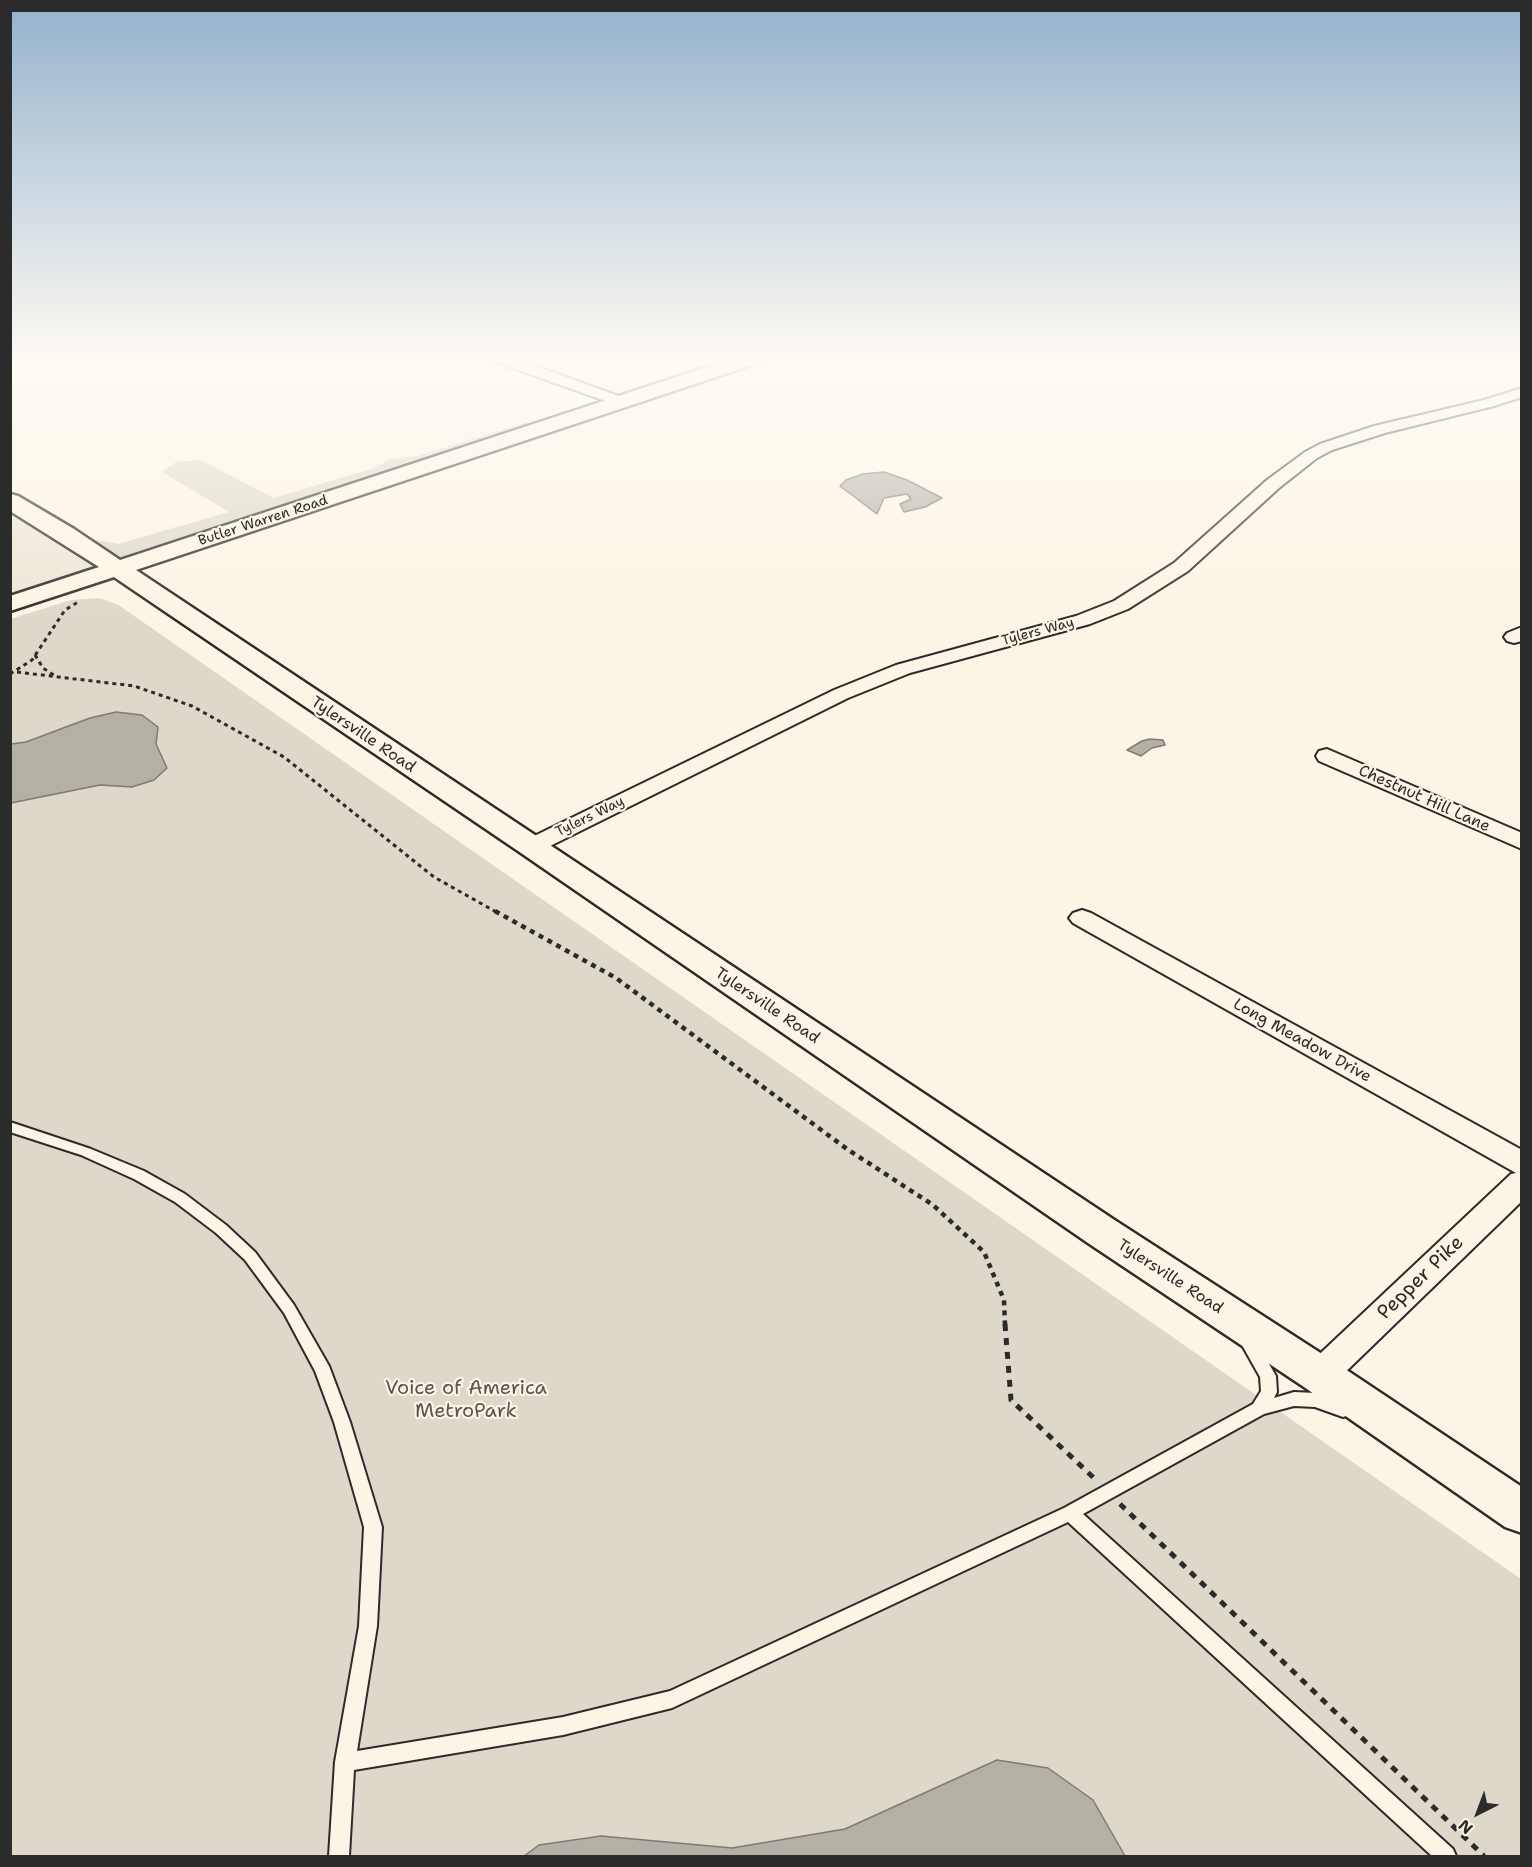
<!DOCTYPE html>
<style>
body{margin:0}
#map{position:relative;width:1532px;height:1867px;overflow:hidden;background:#fcf5e5;font-family:"Shantell Sans",sans-serif}
canvas{display:block}
.frame{position:absolute;inset:0;border:12px solid #2b2b2b;pointer-events:none}
.north{position:absolute;left:1448px;top:1783px;width:60px;height:60px;-webkit-text-stroke:4px #fcf5e5;paint-order:stroke;rotate:222deg;font-size:16px;font-weight:700;line-height:24px;text-align:center;color:#2b2b2b}
.north::after{content:'';display:block;margin:auto;width:21px;height:27px;background:#2b2b2b;clip-path:polygon(50% 0,100% 100%,50% 72%,0 100%)}
</style>
<div id="map">
<canvas width="1532" height="1867"></canvas>
<div class="frame"></div>
<div class="north">N</div>
</div>
<script>
const c = document.querySelector('canvas').getContext('2d');
c.lineJoin = 'round';
function fill(path, color) { c.fillStyle = color; c.fill(path, 'evenodd'); }
const shape = rows => new Path2D(rows.map(r => 'M' + r).join(''));
function trace(path, color, width, dash) { c.strokeStyle = color; c.lineWidth = width; c.lineCap = dash ? 'butt' : 'round'; c.setLineDash(dash || []); c.stroke(path); }
function label(font, color, halo, rows, align = 'center') {
  c.font = font + ' "Shantell Sans",sans-serif'; c.lineWidth = 4.5; c.setLineDash([]); c.textBaseline = 'middle'; c.strokeStyle = halo; c.fillStyle = color; for (const [text, x, y, turn = 0] of rows) {
    c.save(); c.translate(x, y); c.rotate((+turn || 0) * Math.PI / 180); c.textAlign = isNaN(turn) ? turn : align; if (halo) c.strokeText(text, 0, 0); c.fillText(text, 0, 0); c.restore();
  }
}
const built = shape([
 [10,501,118,569,11,604]
]);
const green = shape([
 [527,422,544,429,118,569,66,534,118,544,229,512,162,472,176,462,200,460,274,498,374,468,390,459,418,456],
 [99,598,117,604,1521,1579,1521,1856,11,1856,10,619,71,600]
]);
const water = shape([
 [884,472,907,480,942,498,925,507,904,512,900,504,911,499,907,494,884,498,877,514,840,486,846,480,863,474,884,472],
 [116,712,142,715,158,727,156,744,167,768,154,780,132,787,100,785,11,803,11,744,26,742,90,718,116,712],
 [1150,739,1163,740,1165,745,1152,748,1141,756,1127,750,1142,741,1150,739],
 [997,1760,1048,1768,1093,1800,1125,1856,524,1856,539,1845,601,1836,732,1848,845,1829,997,1760]
]);
const pathFar3 = shape([
 [10,555,10,563]
]);
const pathFar2 = shape([
 [35,655,43,668,55,676],
 [17,672,134,686,192,706,284,757,434,877,498,913],
 [10,674,32,660,65,610,78,602]
]);
const pathFar1 = shape([
 [495,911,616,978,847,1149,933,1205,984,1252,1004,1300,1005,1325]
]);
const path = shape([
 [1005,1324,1011,1400,1096,1480],
 [1120,1504,1484,1856]
]);
const service = shape([
 [10,1122,91,1149,144,1171,185,1194,226,1225,255,1252,294,1305,329,1366,350,1422,382,1527,377,1626,357,1751,563,1717,670,1691,1064,1508,1253,1404,1261,1391,1260,1377,1242,1345,1244,1341,1250,1339,1256,1341,1276,1376,1277,1392,1274,1398,1294,1392,1316,1393,1349,1405,1351,1410,1349,1415,1343,1417,1315,1407,1294,1406,1264,1414,1083,1514,1453,1849,1456,1856,1432,1856,1068,1522,672,1708,563,1735,354,1770,349,1856,329,1856,335,1762,359,1626,364,1527,334,1422,315,1371,284,1313,245,1260,216,1233,175,1202,134,1179,81,1155,10,1132,10,1122]
]);
const minor = shape([
 [491,358,513,358,627,399,630,402,627,405,617,405,493,361,491,358],
 [1522,388,1522,397,1494,406,1385,433,1332,450,1317,458,1279,488,1188,571,1128,609,1090,624,910,673,848,698,540,851,532,853,524,851,520,846,524,841,834,690,896,665,1076,616,1114,601,1174,563,1267,480,1305,452,1320,444,1374,426,1484,400,1522,388],
 [1522,627,1522,641,1514,643,1507,641,1504,637,1507,633,1522,627],
 [1327,749,1522,833,1522,849,1319,761,1316,756,1319,751,1327,749],
 [1082,910,1091,913,1522,1150,1522,1201,1332,1385,1320,1389,1308,1385,1303,1375,1308,1365,1511,1174,1516,1173,1073,923,1069,918,1073,913,1082,910]
]);
const secondary = shape([
 [734,358,763,358,761,362,136,570,1116,1221,1336,1363,1522,1487,1522,1533,1505,1527,1304,1387,1088,1243,521,853,114,577,10,611,10,596,99,567,10,511,10,494,18,496,74,529,120,560,734,358]
]);
const farStreetnames = [
 ["Butler Warren Road",263,521,-18],
 ["Tylers Way",1038,632,-15],
 ["Tylers Way",590,817,-26]
];
const streetNames = [
 ["Tylersville Road",363,735,34],
 ["Chestnut Hill Lane",1424,799,24],
 ["Tylersville Road",767,1006,34],
 ["Long Meadow Drive",1302,1041,29],
 ["Tylersville Road",1170,1277,33]
];
const nearStreetnames = [
 ["Pepper Pike",1421,1278,-44]
];
const nearParknames = [
 ["Voice of America",466,1389],
 ["MetroPark",466,1412]
];
fill(built, '#ece6d7');
fill(green, '#ded8ca');
fill(water, '#b4b0a5');
trace(water, '#7d7b74', 1.5);
trace(service, '#2b2b2b', 4);
trace(minor, '#2b2b2b', 4);
trace(secondary, '#2b2b2b', 5);
trace(pathFar3, '#2b2b2b', 2, [3, 3]);
trace(pathFar2, '#2b2b2b', 3, [4, 4]);
trace(pathFar1, '#2b2b2b', 4.5, [5, 5]);
trace(path, '#2b2b2b', 5, [7, 7]);
fill(service, '#fcf5e5');
fill(minor, '#fcf5e5');
fill(secondary, '#fcf5e5');
const sky = c.createLinearGradient(0, 0, 0, 620);
sky.addColorStop(0, '#93b2cd');
sky.addColorStop(0.58, '#fefaf3');
sky.addColorStop(1, '#fefaf300');
c.fillStyle = sky;
c.fillRect(0, 0, 1532, 620);
label('14px', '#2b2b2b', '#fcf5e5', farStreetnames);
label('16px', '#2b2b2b', '#fcf5e5', streetNames);
label('20px', '#2b2b2b', '#fcf5e5', nearStreetnames);
label('20px', '#585653', '#fcf5e5', nearParknames);
</script>
